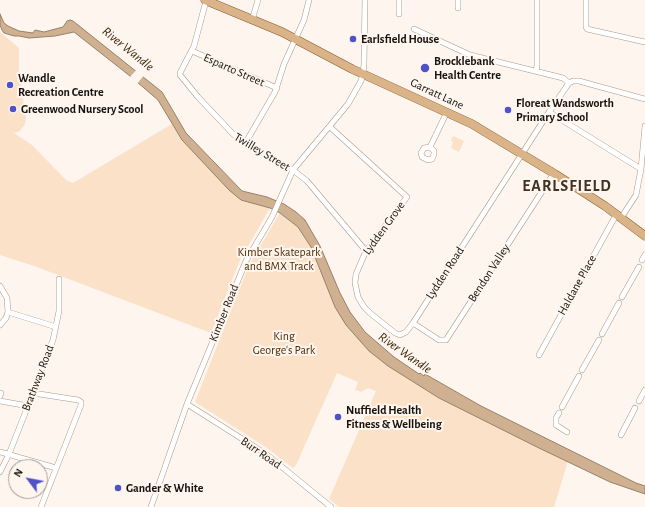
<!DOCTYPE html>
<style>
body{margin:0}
#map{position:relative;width:645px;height:507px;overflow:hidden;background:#fdf5ee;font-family:"Alegreya Sans",sans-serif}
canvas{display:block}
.north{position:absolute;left:8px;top:459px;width:40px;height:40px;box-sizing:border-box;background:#fdf5ee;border:1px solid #a29a94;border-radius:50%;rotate:302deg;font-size:11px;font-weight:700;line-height:16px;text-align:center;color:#19120c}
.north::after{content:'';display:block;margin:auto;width:14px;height:18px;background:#5051c8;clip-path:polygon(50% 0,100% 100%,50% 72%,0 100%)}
</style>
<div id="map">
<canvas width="645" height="507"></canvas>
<div class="north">N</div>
</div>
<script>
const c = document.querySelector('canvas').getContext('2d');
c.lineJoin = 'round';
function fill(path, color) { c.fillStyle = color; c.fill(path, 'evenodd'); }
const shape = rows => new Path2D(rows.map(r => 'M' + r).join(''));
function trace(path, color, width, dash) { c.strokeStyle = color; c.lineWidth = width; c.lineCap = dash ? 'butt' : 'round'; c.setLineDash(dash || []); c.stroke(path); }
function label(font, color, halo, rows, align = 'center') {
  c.font = font + ' "Alegreya Sans",sans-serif'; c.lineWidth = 4; c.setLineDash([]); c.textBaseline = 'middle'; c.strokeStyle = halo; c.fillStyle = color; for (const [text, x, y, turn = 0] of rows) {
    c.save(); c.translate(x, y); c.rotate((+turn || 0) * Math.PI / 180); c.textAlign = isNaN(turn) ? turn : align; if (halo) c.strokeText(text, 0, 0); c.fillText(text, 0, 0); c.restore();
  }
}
const green = shape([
 [0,32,19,48,19,75,26,117,25,124,20,131,14,133,32,145,66,180,73,183,172,124,182,140,241,200,270,208,240,260,211,333,37,267,0,255],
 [453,136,464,141,459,152,451,148,453,142,451,141],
 [280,213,298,227,311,247,335,307,388,366,439,398,568,461,554,507,339,507,329,499,376,391,368,388,361,392,355,390,358,382,337,373,296,465,293,468,267,448,195,402,249,265]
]);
const water = shape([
 [0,14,4,23,8,26,19,31,33,33,35,30,44,32,63,27,67,21,70,20,73,21,162,92,186,133,242,191,267,197,284,204,296,212,305,220,320,246,340,293,350,312,365,332,394,357,419,374,420,373,424,376,425,374,481,406,636,483,645,486,645,494,610,482,539,448,439,398,388,366,369,351,346,325,335,307,311,247,298,227,280,213,270,208,241,200,229,190,182,140,158,100,130,76,74,32,55,36,29,38,19,36,14,36,4,33,2,30,0,25,0,14]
]);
const pier = shape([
 [138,68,145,74,137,84,130,77]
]);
const minor = shape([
 [586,0,586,27,587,29,645,42],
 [206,1,194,46,180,73,180,75,198,97,233,134,246,142,248,145,293,170,307,181,366,251],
 [458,8,458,0],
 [399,14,399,0],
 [252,20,258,0],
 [414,29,470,55,563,78,569,83,573,81,579,81,645,99],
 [192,51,277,88],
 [536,70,537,66,537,0],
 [549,112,569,83],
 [330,127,407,197,366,251,356,274,355,283,358,297,364,307,370,313,395,333,400,335,406,332,413,323,549,112,641,169],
 [246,142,275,92,284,64,304,20,309,0],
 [430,147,434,151,434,154,432,159,428,160,422,157,421,153,424,148,430,147,447,112],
 [621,218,636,195,641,169,645,126],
 [642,260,645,255],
 [0,286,7,298,8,312,56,327],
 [622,297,639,267],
 [413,323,439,340,446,340,554,173],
 [0,325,6,318,8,312],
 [602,334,619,303],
 [539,355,616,215],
 [582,370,599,340],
 [33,393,78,400,81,402,81,405,41,507],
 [0,396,1,393],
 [0,401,28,406],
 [639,401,645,390],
 [187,404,266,454,331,507],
 [562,407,579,376],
 [559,413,556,418,556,425,567,432],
 [621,435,635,408],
 [0,452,56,468],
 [0,472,9,454,33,393,53,340,59,311,59,279],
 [151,507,187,404,246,261,272,217,293,170,348,104,361,81,363,74,364,64,365,0]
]);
const primary = shape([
 [205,0,282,32,352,69,472,124,555,174,605,206,645,236]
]);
const markers = [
 [353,39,4,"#5051c8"],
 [425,68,5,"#5051c8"],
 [10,85,4,"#5051c8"],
 [13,109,4,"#5051c8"],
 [508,110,4,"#5051c8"],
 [338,417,4,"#5051c8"],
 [118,488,4,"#5051c8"]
];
const poiNames = [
 ["Earlsfield House",361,39],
 ["Brocklebank",434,61],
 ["Health Centre",434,75],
 ["Wandle",18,78],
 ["Recreation Centre",18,92],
 ["Floreat Wandsworth",516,103],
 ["Primary School",516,117],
 ["Greenwood Nursery Scool",21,109],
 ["Nuffield Health",346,410],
 ["Fitness & Wellbeing",346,424],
 ["Gander & White",126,488]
];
const streetNames = [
 ["Esparto Street",234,70,24],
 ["Garratt Lane",437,94,25],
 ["Twilley Street",262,152,31],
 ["Lydden Grove",384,228,-54],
 ["Lydden Road",445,273,-57],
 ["Bendon Valley",489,273,-57],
 ["Haldane Place",577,285,-61],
 ["Kimber Road",224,313,-68],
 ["Brathway Road",38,378,-69],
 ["Burr Road",261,453,35]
];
const parkNames = [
 ["Kimber Skatepark",279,252],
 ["and BMX Track",279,266],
 ["King",284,336],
 ["George's Park",284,350]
];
const waterNames = [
 ["River Wandle",128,49,39],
 ["River Wandle",405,353,35]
];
const districtNames = [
 ["EARLSFIELD",567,186]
];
fill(green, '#fae1c7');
fill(water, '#cfb091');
trace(water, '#988169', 1);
fill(pier, '#fdf5ee');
trace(minor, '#aa9987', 6);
trace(primary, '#865b29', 9);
trace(minor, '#fff', 5);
trace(primary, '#dab488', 8);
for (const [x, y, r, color] of markers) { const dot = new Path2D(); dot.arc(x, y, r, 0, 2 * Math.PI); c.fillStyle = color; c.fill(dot); trace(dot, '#fdf5ee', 1.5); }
label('bold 12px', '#19120c', '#fdf5ee', poiNames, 'left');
label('12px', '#19120c', '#fdf5ee', streetNames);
label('12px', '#4c2d04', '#fdf5ee', parkNames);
label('italic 13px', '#3a2409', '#fdf5ee', waterNames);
c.letterSpacing = '1px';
label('bold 16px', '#403122', '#fdf5ee', districtNames);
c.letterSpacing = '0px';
</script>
